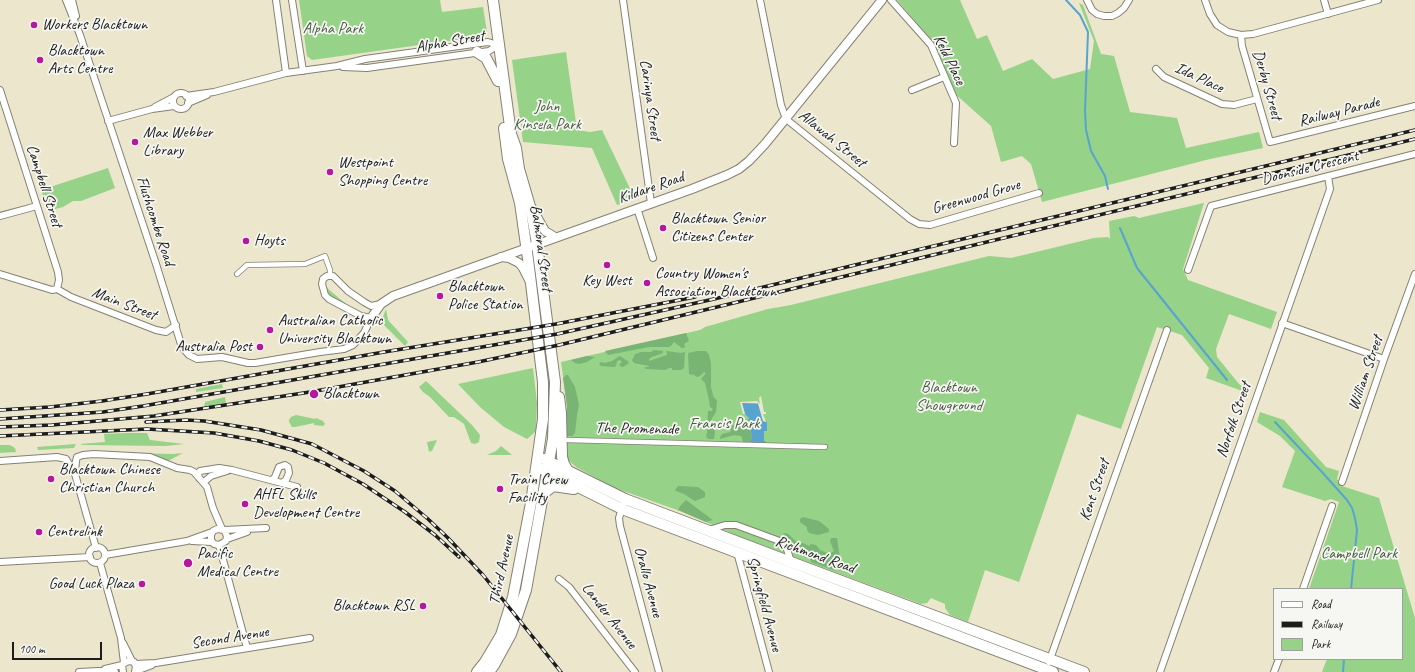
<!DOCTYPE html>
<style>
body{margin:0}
#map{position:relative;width:1415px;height:672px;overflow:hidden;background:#ebe6cc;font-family:Caveat,sans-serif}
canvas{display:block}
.legend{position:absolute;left:1273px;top:588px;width:130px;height:72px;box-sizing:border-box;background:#f6f6f2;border:1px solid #9f9f9c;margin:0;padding:5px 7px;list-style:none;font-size:12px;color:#1c1c1c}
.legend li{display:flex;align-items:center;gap:8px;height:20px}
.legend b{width:20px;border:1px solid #9f9f9c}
.scale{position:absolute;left:12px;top:642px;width:90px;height:18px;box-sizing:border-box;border:2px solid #1c1c1c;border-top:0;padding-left:5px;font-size:12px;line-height:14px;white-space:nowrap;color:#1c1c1c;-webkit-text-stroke:3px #f6f6f2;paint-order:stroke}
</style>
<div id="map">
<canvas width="1415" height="672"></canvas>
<ul class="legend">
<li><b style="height:5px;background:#fff"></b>Road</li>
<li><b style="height:5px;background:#1c1c1c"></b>Railway</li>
<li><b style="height:11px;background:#96d287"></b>Park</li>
</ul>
<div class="scale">100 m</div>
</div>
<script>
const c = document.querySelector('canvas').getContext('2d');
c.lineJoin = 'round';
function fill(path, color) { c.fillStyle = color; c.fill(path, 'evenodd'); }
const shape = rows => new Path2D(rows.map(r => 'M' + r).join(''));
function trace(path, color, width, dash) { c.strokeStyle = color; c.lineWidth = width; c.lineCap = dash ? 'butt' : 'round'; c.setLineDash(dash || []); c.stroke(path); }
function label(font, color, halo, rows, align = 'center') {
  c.font = font + ' Caveat,sans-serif'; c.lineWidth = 3.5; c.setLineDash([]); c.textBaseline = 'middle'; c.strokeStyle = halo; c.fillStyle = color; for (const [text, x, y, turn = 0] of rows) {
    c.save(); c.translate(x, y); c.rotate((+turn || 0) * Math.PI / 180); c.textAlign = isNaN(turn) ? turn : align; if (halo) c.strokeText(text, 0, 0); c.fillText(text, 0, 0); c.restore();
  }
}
const green = shape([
 [299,0,440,0,442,12,483,7,487,32,484,36,312,60,307,56],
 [897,0,960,0,977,39,987,35,1003,71,1032,59,1053,79,1090,69,1094,41,1079,3,1083,5,1101,54,1114,56,1130,112,1177,118,1186,148,1259,132,1263,148,1210,159,1042,202,1031,164,1022,156,1001,162,991,126,953,92,933,42],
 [566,52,577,130,590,132,602,130,635,199,617,205,592,148,523,142,512,60],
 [108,168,115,188,81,201,73,201,63,207,48,211,41,190],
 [1204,203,1183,269,1188,280,1277,312,1271,329,1229,314,1216,349,1217,357,1239,384,1249,392,1248,393,1206,378,1209,368,1182,335,1157,327,1121,429,1077,414,1019,582,985,570,968,622,950,615,945,608,945,604,931,598,927,603,921,604,738,536,680,511,615,488,576,467,568,460,566,448,567,406,561,362,700,330,705,327,768,309,791,305,989,256,1011,258,1094,238,1108,237,1110,239,1109,221,1134,216,1139,218],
 [326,287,340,299,357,312,330,297],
 [386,309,388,320,408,342,405,346,381,322],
 [533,368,537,403,536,431,527,439,504,427,480,407,458,384],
 [426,381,472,425,480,435,479,442,475,444,471,443,464,424,454,417,449,417,430,397,423,392,419,387],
 [222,384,223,388,196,392,196,389],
 [225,397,226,404,204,407,205,402],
 [1260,412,1284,420,1326,467,1339,471,1337,479,1342,486,1379,498,1415,618,1415,672,1322,672,1327,659,1402,659,1402,589,1309,589,1339,502,1331,499,1325,501,1282,487,1295,451,1280,436,1257,422],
 [296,415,315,419,316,418,323,421,325,424,323,426,314,425,314,423,295,427,292,427,289,422,289,420,291,417],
 [128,433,147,433,150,440,184,444,166,446,83,445,80,444,105,442,104,434],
 [437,440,432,451,429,452,427,442],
 [76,444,74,448,38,450,37,447],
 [0,445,10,445,15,448,16,452,0,453],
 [501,446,512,455,487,455,496,451],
 [125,453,173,454,183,453,166,462,125,454]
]);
const forest = shape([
 [686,333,689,341,684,344,685,346,684,348,682,348,674,342,671,346,668,347,649,347,608,355,605,351],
 [654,350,663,351,663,353,652,357,649,359,649,361,667,355,666,351,681,353,685,352,684,368,681,370,672,370,672,368,669,368,665,370,648,369,645,369,645,367,649,367,649,366,634,363,632,360,635,354,641,352,651,352],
 [697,351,706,351,709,355,711,363,711,388,714,398,716,399,717,401,716,412,712,418,711,426,715,431,714,439,708,439,706,436,707,433,708,411,712,411,713,409,710,407,709,400,705,383,701,379,706,373,704,372,700,376,697,377,694,375,689,374,688,353],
 [587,356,595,357,587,362,579,364,575,363,571,360],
 [620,356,629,362,628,364,623,367,620,366,619,365,622,362,620,360,617,361,616,366,614,367,601,366,599,364,601,362,605,363,612,361],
 [566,375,568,375,575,387,579,405,577,415,575,433,572,436,566,436,567,406,563,378],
 [749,418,752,438,749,442,743,442,742,438,741,436,734,435,720,439,720,437,722,434,730,432,731,430,728,429,742,419,744,420,747,421],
 [678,486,698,487,705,492,705,497,695,501,684,494,676,491,675,490],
 [686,500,710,518,713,520,706,522,678,510,680,506],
 [803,517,819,521,829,529,829,532,818,535,809,533,807,530,807,527,800,522,800,519],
 [787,533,799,544,803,543,809,546,811,544,816,545,820,550,827,553,831,553,834,551,830,541,831,538,837,538,840,559,834,563,836,569,836,571,811,562,810,556,807,554,805,549,795,547,792,541,783,534]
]);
const water = shape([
 [742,403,758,404,763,421,767,422,767,431,764,431,764,441,766,441,765,442,764,448,751,447,751,442,749,442,752,438,750,424,749,418,745,414]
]);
const pier = shape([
 [761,396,764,412,766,412,766,414,763,414,766,422,763,421,758,403,742,403,745,414,743,414,740,402,757,401,760,404,759,398]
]);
const stream = shape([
 [1066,0,1080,15,1088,32,1085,111,1086,130,1091,151,1105,176,1108,189],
 [1120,228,1137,268,1227,380],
 [1275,422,1321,471,1347,500,1352,508,1355,518,1357,530,1351,589],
 [1343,672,1344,659]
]);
const pedestrian = shape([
 [237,274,247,265,305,264,325,256,330,270,330,275],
 [568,440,825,447]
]);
const minor = shape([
 [66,0,80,35,156,264,180,341,182,347,189,355,197,359,222,357,248,363,255,363,320,352,344,349,353,345,364,333,371,318,361,316,329,299,325,295,322,284,323,279,327,276,333,276,348,291,364,302,371,306,381,304],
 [72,0,76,16],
 [276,0,286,73],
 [292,0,303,71],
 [623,0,651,203],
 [760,0,781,105,786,119,910,219,919,224,930,225,1039,193],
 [891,0,931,45,956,103,954,143],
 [1087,0,1092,10,1097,14,1104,16,1112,16,1118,13,1124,8,1129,0],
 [1205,0,1210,14,1217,25,1228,32,1241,35,1253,34,1378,0],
 [1324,0,1328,14],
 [1241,35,1242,46,1270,142,1415,106],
 [343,67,367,68,489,51,498,45],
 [1156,69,1164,77,1222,104,1234,105,1257,99],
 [0,90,58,272,59,280,57,289],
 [912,90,944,77],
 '173 101a8 8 0 1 1 16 0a8 8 0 1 1-16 0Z',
 [186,96,214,92,286,73,337,66,365,59,488,42,498,45],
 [188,103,207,95],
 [155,107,174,97],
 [108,121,152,109,174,106],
 [637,208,653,258],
 [0,216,37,206],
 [1188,270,1211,206,1415,154],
 [0,274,52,290,57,289,71,297,156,330,166,332,176,325],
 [1282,323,1384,359],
 [0,461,57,457,66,459,75,474,96,548],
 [75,474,76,461,77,457,83,455,94,454,150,457,177,468,190,470,194,472,207,487,213,508,222,529],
 [199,478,198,474,200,471,219,468,232,470,297,487],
 [272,480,275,477,279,467,285,465,288,467,289,473,286,480,282,483],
 [204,482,211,476,227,471],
 [1342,482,1384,359,1415,274],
 [625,499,619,518,620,526,659,672],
 [224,530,227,536,226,541,219,545,214,544,211,540,211,535,213,531,217,529,224,530,266,528],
 [709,530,725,525,736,525,785,543,791,562],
 [227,539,247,532],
 [192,541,212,542],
 [219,545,247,648],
 '89 555a8 8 0 1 1 16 0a8 8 0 1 1-16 0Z',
 [737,552,769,672],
 [105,555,187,541,212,532],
 [0,562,90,557],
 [100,563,121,638,124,663],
 [559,579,569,587,635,672],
 [1303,589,1332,506],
 [123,643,132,661],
 [1049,662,1167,330],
 [135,664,156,663,310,638],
 [105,669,122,665],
 [136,671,152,665],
 [79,672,98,671,115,672],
 [123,672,122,665,126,662,130,661,134,662,136,666,135,672],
 [1160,672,1330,189,1328,176],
 [1274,672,1279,659]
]);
const tertiary = shape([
 [532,208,545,231,555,237],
 [501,257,509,258,519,263,523,268,529,280],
 [371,318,381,304,393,296,692,189,727,175,739,169,749,161,765,144,882,0]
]);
const primary = shape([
 [477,52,486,58,498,81],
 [559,397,561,413,562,457,564,464,568,471],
 [544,459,625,499,791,562,1084,672],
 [542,469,622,509,1053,672],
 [544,493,553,486,574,489],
 [477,672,485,662,501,635,513,597,531,503,543,419,543,382,528,259,520,203,508,159,504,128],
 [489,672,494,665,511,634,526,590,553,439,555,382,537,244,531,210,519,169,516,148,511,134,493,0]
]);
const rail = shape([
 [0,410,50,407,102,401,147,394,384,352,556,324,695,297],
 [0,419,103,412,143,406,557,334,714,299,1415,130],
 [146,422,186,420,204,421,261,430,312,444,364,471,395,491,428,519,448,538,483,575,561,672],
 [0,427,52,425,154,416,310,392,478,362,559,345,1415,139],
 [0,436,147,429,214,433,259,441,292,450,324,463,363,484,405,512,435,535,459,557]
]);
const markers = [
 [34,25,4,"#b5179e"],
 [40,60,4,"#b5179e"],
 [135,142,4,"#b5179e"],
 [330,172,4,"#b5179e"],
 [663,228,4,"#b5179e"],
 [246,241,4,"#b5179e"],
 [607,265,4,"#b5179e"],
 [647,283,4,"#b5179e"],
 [440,296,4,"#b5179e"],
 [270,330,4,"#b5179e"],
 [260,347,4,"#b5179e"],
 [314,394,5,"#b5179e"],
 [51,479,4,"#b5179e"],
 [500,489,4,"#b5179e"],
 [245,504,4,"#b5179e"],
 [39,532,4,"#b5179e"],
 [188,563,5,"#b5179e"],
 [142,584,4,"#b5179e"],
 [423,606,4,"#b5179e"]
];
const poiNames = [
 ["Workers Blacktown",42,25],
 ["Blacktown",48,51],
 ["Arts Centre",48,69],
 ["Max Webber",143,133],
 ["Library",143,151],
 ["Westpoint",338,163],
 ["Shopping Centre",338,181],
 ["Blacktown Senior",671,219],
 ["Citizens Center",671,237],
 ["Hoyts",254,241],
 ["Country Women's",655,274],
 ["Association Blacktown",655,292],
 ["Key West",607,281,"center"],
 ["Blacktown",448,287],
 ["Police Station",448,305],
 ["Australian Catholic",278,321],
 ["University Blacktown",278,339],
 ["Australia Post",252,347,"right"],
 ["Blacktown",323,394],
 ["Blacktown Chinese",59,470],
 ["Christian Church",59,488],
 ["Train Crew",508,480],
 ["Facility",508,498],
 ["AHFL Skills",253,495],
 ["Development Centre",253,513],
 ["Centrelink",47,532],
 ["Pacific",197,554],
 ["Medical Centre",197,572],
 ["Good Luck Plaza",134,584,"right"],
 ["Blacktown RSL",415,606,"right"]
];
const parkNames = [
 ["Alpha Park",333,29],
 ["John",547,107],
 ["Kinsela Park",547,125],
 ["Blacktown",949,388],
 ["Showground",949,406],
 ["Francis Park",724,424],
 ["Campbell Park",1359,554]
];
const streetNames = [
 ["Alpha Street",450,42,-10],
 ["Keld Place",949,60,64],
 ["Ida Place",1199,78,25],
 ["Derby Street",1267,85,74],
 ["Carinya Street",650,100,82],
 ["Railway Parade",1339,112,-14],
 ["Allawah Street",832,139,39],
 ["Doonside Crescent",1310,168,-14],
 ["Campbell Street",44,186,72],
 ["Kildare Road",651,188,-19],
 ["Greenwood Grove",976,197,-16],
 ["Flushcombe Road",155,221,72],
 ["Balmoral Street",541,248,82],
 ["Main Street",124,304,21],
 ["William Street",1366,373,-71],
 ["Norfolk Street",1234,420,-71],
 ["The Promenade",637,429,1],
 ["Kent Street",1095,490,-71],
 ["Richmond Road",815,555,20],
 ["Third Avenue",502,570,-78],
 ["Orallo Avenue",648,582,75],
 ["Springfield Avenue",764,604,75],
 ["Lander Avenue",609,616,52],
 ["Second Avenue",230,638,-9]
];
fill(green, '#96d287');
fill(forest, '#78b474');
fill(water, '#58a3d0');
fill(pier, '#ebe6cc');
trace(stream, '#58a3d0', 2);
trace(pedestrian, '#848174', 6);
trace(minor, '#848174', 8);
trace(tertiary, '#848174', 10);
trace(primary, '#848174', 12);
trace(pedestrian, '#fff', 4.5);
trace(minor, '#fff', 6);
trace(tertiary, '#fff', 8);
trace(primary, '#fff', 10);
trace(rail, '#1c1c1c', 3.5);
trace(rail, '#f6f6f2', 2, [6]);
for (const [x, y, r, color] of markers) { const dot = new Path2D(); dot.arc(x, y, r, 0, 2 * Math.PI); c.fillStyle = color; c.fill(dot); trace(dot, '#f6f6f2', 1.5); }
label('16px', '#1c1c1c', '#f6f6f2', poiNames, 'left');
label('16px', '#475c41', '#f6f6f2', parkNames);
label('16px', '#1c1c1c', '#f6f6f2', streetNames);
</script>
